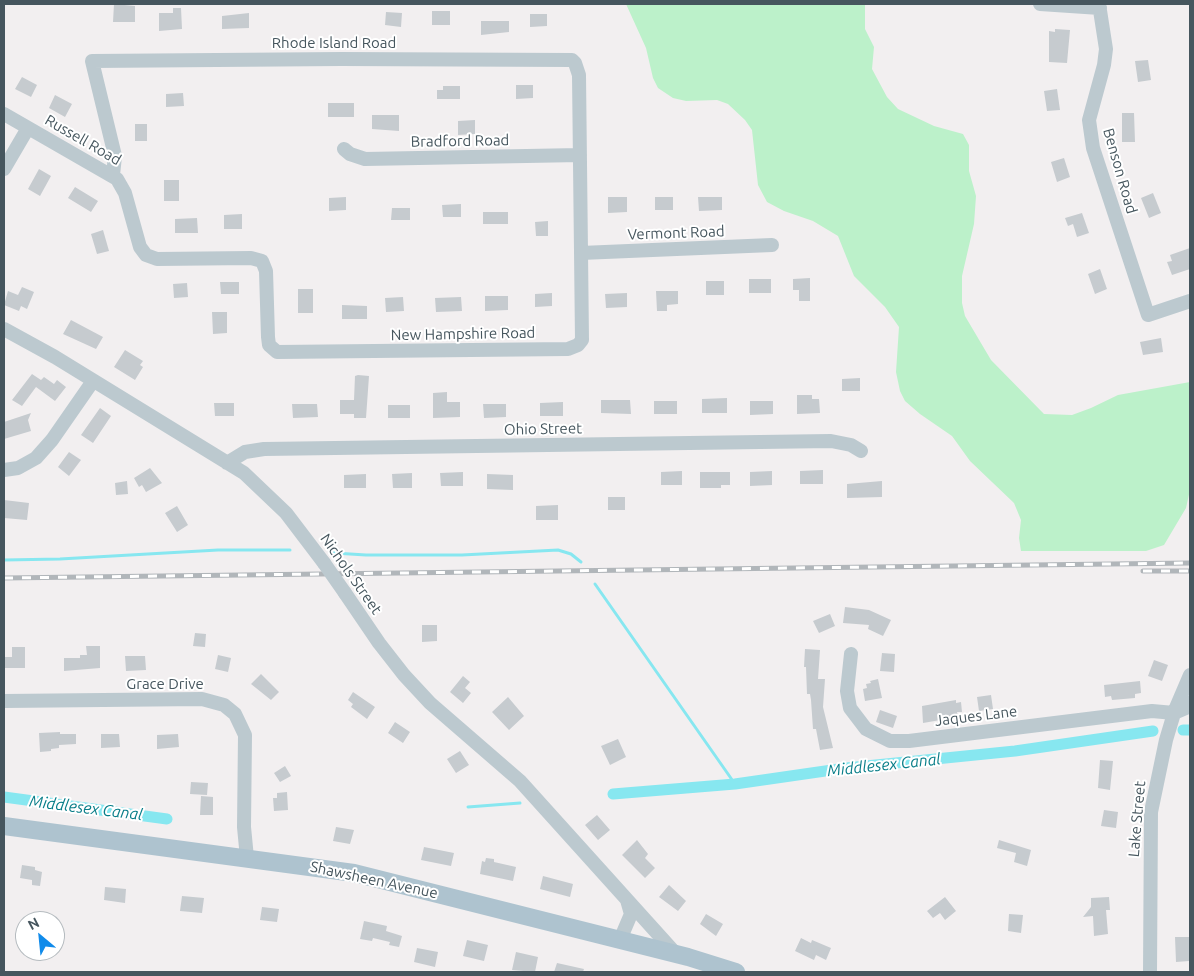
<!DOCTYPE html>
<style>
body{margin:0}
#map{position:relative;width:1194px;height:976px;overflow:hidden;background:#f2eff0;font-family:Ubuntu,sans-serif}
canvas{display:block}
.frame{position:absolute;inset:0;border:5px solid #46565e;pointer-events:none}
.north{position:absolute;left:15px;top:911px;width:50px;height:50px;box-sizing:border-box;background:#fff;border:1px solid #b5bbbf;border-radius:50%;rotate:332deg;font-size:14px;font-weight:700;line-height:20px;text-align:center;color:#46565e}
.north::after{content:'';display:block;margin:auto;width:18px;height:22px;background:#118bea;clip-path:polygon(50% 0,100% 100%,50% 72%,0 100%)}
</style>
<div id="map">
<canvas width="1194" height="976"></canvas>
<div class="frame"></div>
<div class="north">N</div>
</div>
<script>
const c = document.querySelector('canvas').getContext('2d');
c.lineJoin = 'round';
function fill(path, color) { c.fillStyle = color; c.fill(path, 'evenodd'); }
const shape = rows => new Path2D(rows.map(r => 'M' + r).join(''));
function trace(path, color, width, dash) { c.strokeStyle = color; c.lineWidth = width; c.lineCap = dash ? 'butt' : 'round'; c.setLineDash(dash || []); c.stroke(path); }
function label(font, color, halo, rows, align = 'center') {
  c.font = font + ' Ubuntu,sans-serif'; c.lineWidth = 4; c.setLineDash([]); c.textBaseline = 'middle'; c.strokeStyle = halo; c.fillStyle = color; for (const [text, x, y, turn = 0] of rows) {
    c.save(); c.translate(x, y); c.rotate((+turn || 0) * Math.PI / 180); c.textAlign = isNaN(turn) ? turn : align; if (halo) c.strokeText(text, 0, 0); c.fillText(text, 0, 0); c.restore();
  }
}
const green = shape([
 [626,4,865,4,865,29,874,47,872,69,887,97,898,109,934,126,963,134,969,145,969,171,976,196,974,224,962,276,962,303,965,316,991,360,1044,414,1072,415,1091,408,1118,395,1190,382,1190,490,1186,508,1164,545,1146,551,1021,551,1019,538,1021,520,1014,503,970,461,952,436,920,414,905,401,900,391,896,372,899,327,885,307,854,276,838,236,813,221,784,211,767,202,758,185,752,130,745,120,728,104,717,100,686,101,673,98,658,88,653,78,646,48]
]);
const stream = shape([
 [334,553,366,555,462,555,558,550,571,554,581,562],
 [4,560,60,559,218,550,290,550],
 [595,584,735,784],
 [468,807,520,803]
]);
const canal = shape([
 [1183,730,1190,730],
 [613,794,735,784,846,768,1015,751,1153,731],
 [4,797,167,819]
]);
const building = shape([
 [114,4,135,6,135,22,113,22],
 [173,8,181,8,182,29,159,31,159,13,173,13],
 [432,11,450,11,450,25,432,25],
 [386,12,402,13,401,27,385,25],
 [249,13,249,28,222,29,222,16],
 [530,14,547,14,547,26,530,27],
 [481,21,509,21,509,32,481,35],
 [1055,29,1070,30,1067,63,1049,62,1049,31,1055,32],
 [1148,60,1151,80,1138,82,1135,61],
 [22,77,37,85,31,97,15,89],
 [516,85,533,85,533,98,516,99],
 [443,86,460,86,460,99,437,99,437,90,443,90],
 [1057,89,1060,110,1047,111,1044,91],
 [183,93,184,106,166,107,166,94],
 [55,95,72,104,65,117,49,108],
 [328,103,354,103,354,117,328,117],
 [1122,113,1134,113,1135,142,1122,142],
 [372,115,399,115,399,131,372,129],
 [475,120,475,134,458,135,458,121],
 [135,124,147,124,147,141,135,141],
 [1064,158,1070,177,1057,182,1051,162],
 [39,169,51,176,40,196,28,189],
 [164,180,179,180,179,201,164,201],
 [75,187,98,201,91,212,68,198],
 [1153,193,1161,213,1149,218,1141,198],
 [346,197,346,210,329,211,329,198],
 [608,197,627,197,627,212,608,213],
 [655,197,673,197,673,210,655,210],
 [698,197,722,197,722,210,699,211],
 [461,204,461,217,443,217,442,205],
 [392,208,410,208,410,220,391,220],
 [483,212,508,212,508,224,483,224],
 [1082,213,1089,233,1077,237,1073,224,1068,226,1065,218],
 [242,214,242,229,224,229,224,215],
 [197,218,198,233,175,233,175,219],
 [548,221,548,236,536,236,535,222],
 [103,230,109,251,97,254,91,234],
 [1190,248,1190,269,1172,275,1167,262,1172,261,1170,255],
 [1100,269,1107,289,1095,294,1088,274],
 [810,278,810,301,799,301,799,290,793,290,793,279],
 [749,279,771,279,771,293,749,293],
 [706,281,724,281,724,295,706,295],
 [220,282,239,282,239,294,221,294],
 [187,283,188,297,174,298,173,284],
 [22,287,34,292,27,309,21,306,19,311,4,305,8,291,18,295],
 [298,289,313,289,313,313,298,313],
 [656,291,678,291,678,304,667,305,667,311,657,311],
 [552,293,552,306,535,307,535,294],
 [627,293,627,307,606,308,605,294],
 [485,296,508,296,508,310,485,311],
 [403,297,404,311,386,312,385,298],
 [461,297,462,311,436,312,435,298],
 [342,305,367,306,367,319,342,319],
 [212,312,227,312,227,333,213,334],
 [71,320,103,337,96,349,63,334],
 [1161,338,1163,352,1143,355,1140,342],
 [125,350,143,361,140,365,143,367,135,380,114,367],
 [32,374,41,380,44,377,54,384,57,380,66,387,55,401,36,387,22,406,12,400],
 [358,375,369,376,366,418,354,418,354,414,340,414,340,400,354,400,355,376],
 [860,378,860,391,842,391,842,379],
 [447,392,447,402,460,402,460,417,433,418,433,393],
 [797,395,812,395,812,399,819,399,820,413,797,414],
 [727,398,727,413,702,413,702,399],
 [601,400,630,400,631,414,601,413],
 [654,401,677,401,677,414,654,414],
 [750,401,773,401,773,414,750,415],
 [563,402,563,416,540,416,540,403],
 [214,403,234,403,234,416,215,416],
 [292,404,317,404,318,417,293,418],
 [483,404,506,404,506,417,484,418],
 [388,405,410,405,410,418,388,418],
 [100,408,111,416,93,443,81,435],
 [31,413,28,420,31,431,4,439,4,422],
 [69,452,81,460,69,476,58,467],
 [150,468,162,483,146,492,142,485,139,487,134,478],
 [823,470,823,484,800,484,800,471],
 [682,471,682,485,661,485,661,472],
 [772,471,772,485,750,486,750,472],
 [463,472,463,486,441,486,440,473],
 [700,472,730,472,730,485,721,485,721,488,700,488],
 [412,473,412,488,393,488,392,474],
 [366,474,366,488,344,488,344,475],
 [487,474,513,475,513,490,487,489],
 [127,481,128,494,116,495,115,483],
 [882,481,882,497,847,498,847,484],
 [608,497,625,497,625,510,608,510],
 [4,500,29,503,27,520,4,518],
 [558,505,558,520,536,520,536,506],
 [177,506,188,525,177,532,165,513],
 [845,607,869,610,891,620,883,636,868,629,869,625,843,623],
 [830,614,835,626,819,633,813,621],
 [422,625,437,625,437,641,422,642],
 [195,633,206,634,205,647,193,646],
 [86,646,100,646,100,668,64,671,64,658,80,658,80,655,87,655],
 [12,647,25,647,25,668,5,668,5,657,12,657],
 [805,649,820,650,818,679,825,679,823,707,833,748,820,750,816,729,813,729,811,700,810,694,807,694,806,667,804,667],
 [882,653,895,654,894,672,880,671],
 [218,655,231,658,228,672,215,669],
 [125,656,145,656,146,670,126,671],
 [1154,660,1168,665,1162,681,1148,676],
 [261,674,279,692,271,700,251,684],
 [463,676,470,682,465,688,471,693,463,703,450,692],
 [878,679,882,698,865,701,863,689,867,688,866,684,871,683,870,681],
 [1140,681,1141,693,1135,694,1135,698,1112,700,1111,696,1105,697,1104,685],
 [353,692,375,707,367,719,351,707,353,704,348,700],
 [991,695,993,709,979,711,977,697],
 [508,697,524,716,509,730,492,712],
 [956,700,956,703,961,702,962,712,957,712,958,717,923,723,922,706],
 [880,710,897,716,893,728,876,722],
 [395,722,410,732,403,743,388,733],
 [60,732,60,734,76,734,76,744,59,745,59,748,51,749,51,751,40,752,39,733],
 [101,734,119,734,120,747,101,748],
 [178,734,179,747,157,749,157,735],
 [618,739,626,757,610,765,601,746],
 [460,751,469,765,456,773,447,759],
 [1100,760,1113,761,1110,790,1098,788],
 [285,766,291,776,280,782,274,773],
 [191,782,208,783,207,795,190,794],
 [287,792,288,810,274,811,273,798,277,798,277,793],
 [201,796,213,797,213,815,200,815],
 [1104,810,1118,812,1116,828,1101,826],
 [597,815,610,830,598,840,585,825],
 [336,827,354,830,350,844,333,841],
 [637,840,648,854,645,858,655,868,645,878,622,855],
 [999,840,1031,850,1027,866,1014,862,1016,853,997,848],
 [424,847,454,853,451,866,421,860],
 [486,858,494,859,494,862,516,867,513,881,480,874,482,861,485,862],
 [22,865,35,867,35,870,42,872,40,886,32,885,32,880,20,878],
 [543,876,573,884,570,897,540,889],
 [669,885,686,901,678,911,659,897],
 [105,887,126,889,125,903,104,900],
 [182,896,204,898,202,913,180,911],
 [945,897,956,911,945,920,940,913,933,918,927,911],
 [1109,897,1110,910,1106,910,1108,934,1094,936,1093,916,1083,917,1091,907,1091,898],
 [262,907,279,909,277,922,260,920],
 [706,914,723,924,716,936,700,924],
 [1009,914,1023,915,1021,933,1008,931],
 [364,921,387,926,386,931,402,936,399,947,389,945,390,942,373,938,372,941,360,939],
 [1175,937,1190,937,1189,961,1176,962],
 [801,938,811,943,812,940,831,948,826,960,816,955,814,960,795,951],
 [467,940,488,945,484,961,463,956],
 [417,948,438,952,435,967,414,962],
 [516,952,538,957,535,972,512,970],
 [557,963,584,969,583,972,554,972]
]);
const minor = shape([
 [1040,4,1100,8],
 [1099,4,1106,49,1104,65,1089,120,1093,148,1148,315,1190,301],
 [4,114,117,179,125,193,140,247,146,255,157,259,251,258,262,261,266,271,268,337,269,345,277,352,568,349,578,345,582,340,579,75,575,63,572,60,341,59,92,61,115,156,113,175],
 [344,149,350,154,365,159,580,155],
 [4,169,28,128],
 [581,253,772,245],
 [4,329,55,357,244,473,286,513,324,563],
 [227,463,245,452,264,449,831,441,851,445,861,451],
 [4,470,18,468,36,458,52,440,93,381],
 [345,593,379,643,404,675,430,703,520,781,676,954],
 [851,654,847,691,850,708,866,729,890,741,909,741,1152,711,1174,713,1188,707,1190,703],
 [4,701,202,699,224,705,235,714,245,735,244,827,247,858],
 [620,940,631,914,627,900],
 [1150,972,1151,812,1166,740,1175,710,1190,675]
]);
const major = shape([
 [4,826,354,873,688,957,736,972]
]);
const rail = shape([
 [1143,571,1190,571],
 [4,578,1190,563]
]);
const minorBridge = shape([
 [324,563,345,593]
]);
const streetNames = [
 ["Rhode Island Road",334,43],
 ["Russell Road",83,140,30],
 ["Bradford Road",460,141,-1],
 ["Benson Road",1120,171,74],
 ["Vermont Road",676,233,-2],
 ["New Hampshire Road",463,334,-1],
 ["Ohio Street",543,429,-1],
 ["Nichols Street",351,574,55],
 ["Grace Drive",165,684],
 ["Jaques Lane",976,716,-7],
 ["Lake Street",1137,819,-85],
 ["Shawsheen Avenue",374,880,12]
];
const waterNames = [
 ["Middlesex Canal",884,765,-6],
 ["Middlesex Canal",86,808,7]
];
fill(green, '#bcf1ca');
trace(stream, '#87e7f0', 3);
trace(canal, '#87e7f0', 11);
fill(building, '#c6cbcf');
trace(minor, '#bcc9cf', 14);
trace(major, '#aec3cf', 18);
trace(rail, '#b1b6ba', 5);
trace(rail, '#fff', 3, [9]);
trace(minorBridge, '#bcc9cf', 14);
label('15px', '#46565e', '#fff', streetNames);
label('italic 16px', '#097e89', '#fff', waterNames);
</script>
